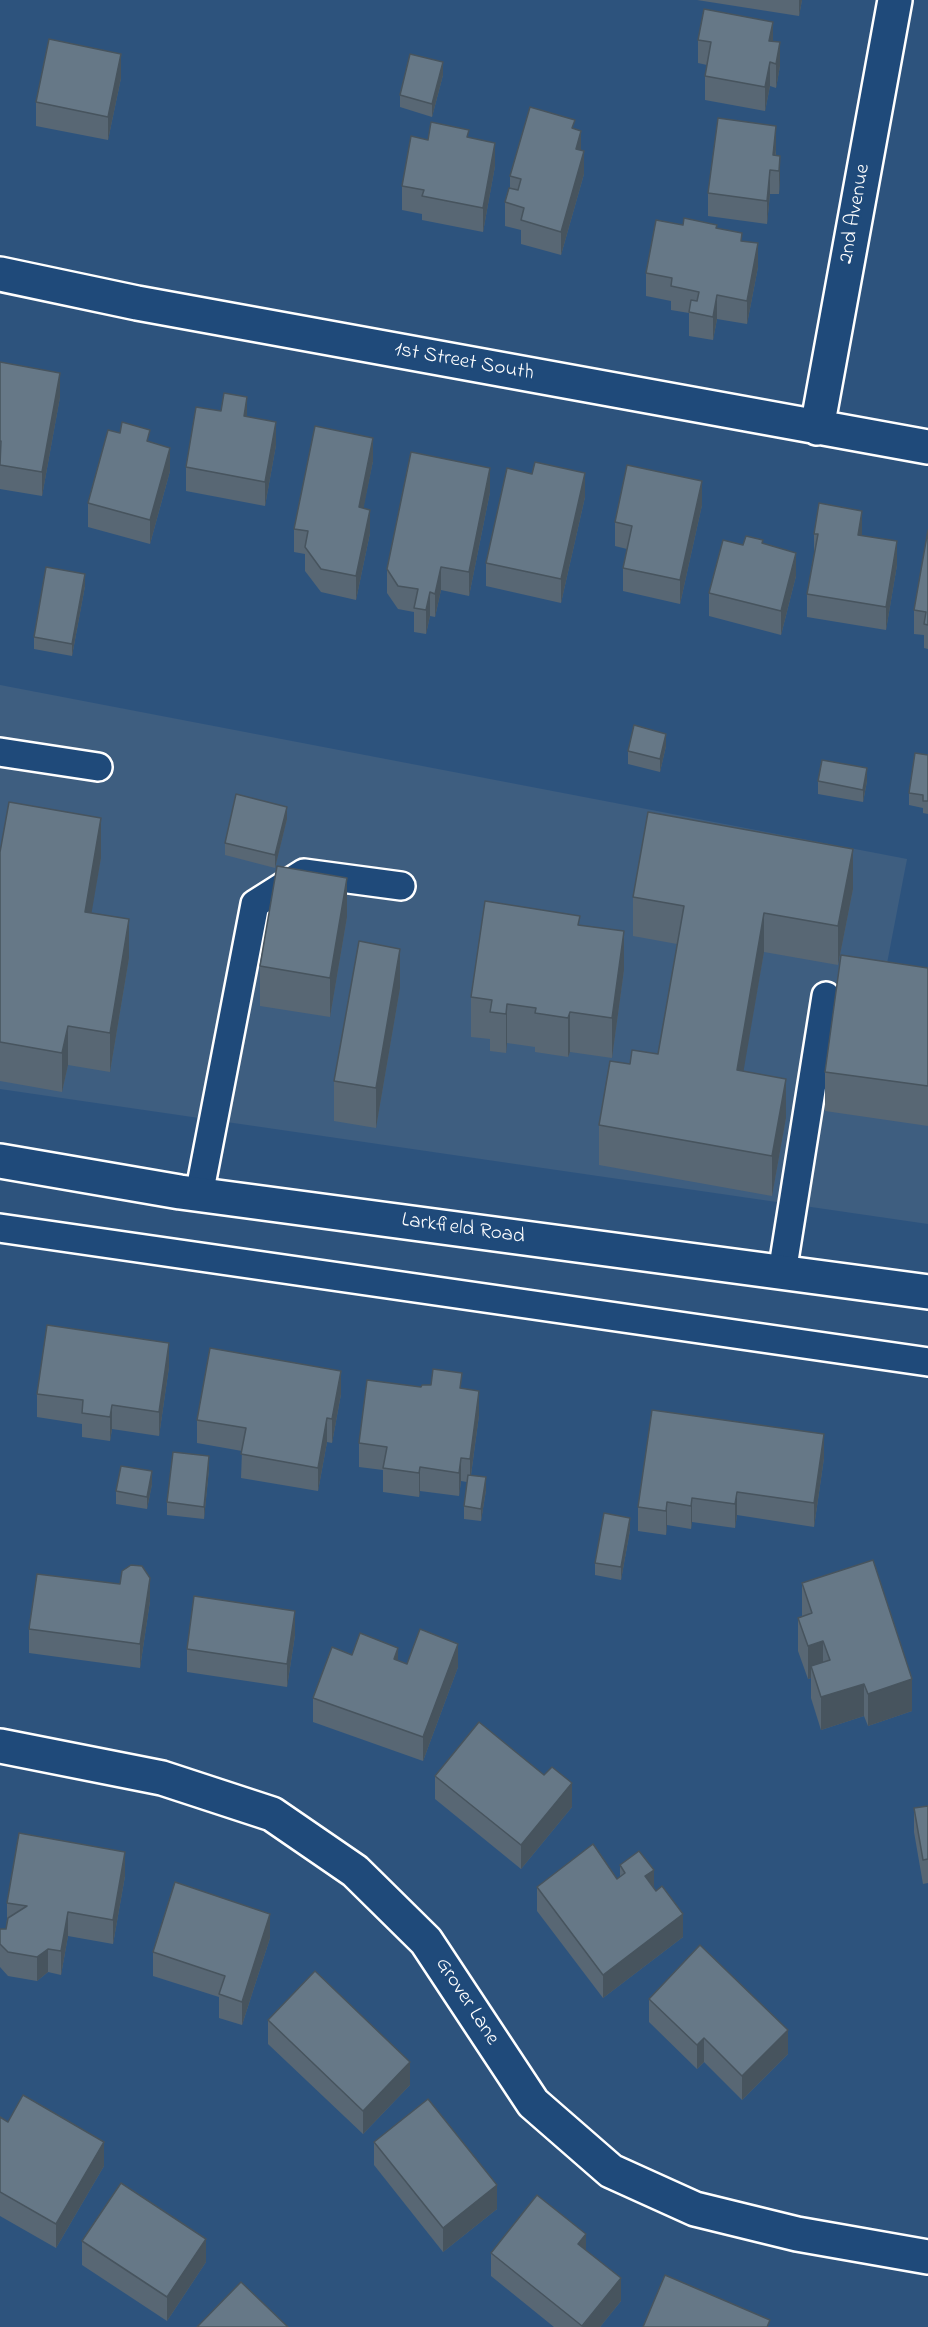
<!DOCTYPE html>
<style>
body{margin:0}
canvas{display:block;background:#2d537d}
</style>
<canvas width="928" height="2327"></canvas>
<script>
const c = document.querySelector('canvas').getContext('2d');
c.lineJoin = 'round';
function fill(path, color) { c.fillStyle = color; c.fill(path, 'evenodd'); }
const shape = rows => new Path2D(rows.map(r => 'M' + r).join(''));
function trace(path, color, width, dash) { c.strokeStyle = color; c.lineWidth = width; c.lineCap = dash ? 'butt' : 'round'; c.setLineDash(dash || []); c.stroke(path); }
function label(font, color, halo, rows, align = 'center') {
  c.font = font + ' "Indie Flower",sans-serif'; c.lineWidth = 4.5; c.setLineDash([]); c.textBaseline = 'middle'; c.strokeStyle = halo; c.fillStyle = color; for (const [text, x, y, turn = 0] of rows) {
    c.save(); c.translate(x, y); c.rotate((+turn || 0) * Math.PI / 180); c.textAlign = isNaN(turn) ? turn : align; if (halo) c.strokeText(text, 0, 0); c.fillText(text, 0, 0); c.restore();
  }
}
const built = shape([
 [0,685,907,859,884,979,928,987,928,1224,0,1089]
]);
const service = shape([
 [0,752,98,767],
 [199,1195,255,904,304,873,401,886],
 [0,1228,928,1362],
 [782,1273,826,996]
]);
const minor = shape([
 [0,274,137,303,928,447],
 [817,428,895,0],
 [0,1746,162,1778,272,1814,355,1871,426,1941,533,2103,611,2171,695,2209,797,2234,928,2257]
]);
const secondary = shape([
 [0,1161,180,1192,928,1292]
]);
const wall = shape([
 [697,0,802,0,799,16],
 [698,40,773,41,780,66,776,88,770,86,765,111,705,100,705,76,707,65,698,63],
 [443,75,432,117,400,107,400,95],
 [121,78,108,140,36,126,36,102],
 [575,129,581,150,584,174,561,255,521,244,521,230,505,226,505,202,510,188,510,176],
 [469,137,495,166,483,232,422,220,422,214,402,210,402,186,428,140],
 [776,149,776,155,780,156,780,180,779,194,770,194,767,224,708,216,708,193],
 [683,225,717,228,742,241,758,267,747,324,717,319,713,340,689,336,689,313,671,310,671,301,646,296,646,273],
 [0,362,60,397,42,496,0,489],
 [247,416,276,445,265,506,186,491,186,467],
 [150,442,170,471,150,544,88,527,88,503],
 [373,461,363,508,370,533,356,600,321,592,305,571,305,554,294,552,294,529],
 [532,474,585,497,561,603,486,586,486,563],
 [490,492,469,596,441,590,435,617,430,616,426,634,414,632,414,612,398,609,387,593,387,569],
 [702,505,680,604,623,591,623,568,627,549,615,546,615,522],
 [928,530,928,649,924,648,924,635,914,634,914,610],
 [814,534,862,535,897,565,886,630,807,617,807,594,814,554],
 [763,544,796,576,781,635,709,616,709,593,743,545],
 [85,586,72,656,34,649,34,637],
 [666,746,660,772,628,764,628,751],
 [928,755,928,814,923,813,923,808,909,805,909,793],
 [818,781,867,781,863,802,818,794],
 [287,819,275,868,225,855,225,843],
 [0,852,101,858,91,913,129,958,110,1072,68,1065,62,1092,0,1081],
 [853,889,838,965,764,952,743,1071,786,1118,772,1196,599,1165,599,1125,630,1064,658,1054,677,944,633,936,633,897],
 [347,917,330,1017,260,1006,260,966],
 [580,925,624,970,612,1058,570,1052,568,1057,535,1052,535,1047,507,1043,506,1053,490,1051,490,1039,471,1037,471,997],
 [928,968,928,1126,825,1111,825,1072],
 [400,988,376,1128,334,1121,334,1081],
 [169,1367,159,1436,112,1429,110,1441,82,1437,82,1424,37,1417,37,1394],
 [421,1387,462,1389,479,1415,471,1475,486,1490,481,1521,464,1519,464,1506,467,1482,461,1481,459,1496,420,1491,419,1497,383,1492,383,1470,359,1467,359,1443],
 [341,1394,332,1443,327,1442,318,1491,241,1478,242,1451,197,1443,197,1420],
 [824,1458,814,1527,737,1515,735,1528,692,1522,691,1529,667,1525,666,1535,638,1531,638,1507],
 [209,1469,204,1519,167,1515,167,1502],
 [152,1484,147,1509,116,1504,116,1491],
 [630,1530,621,1580,595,1575,595,1563],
 [802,1583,912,1711,868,1726,864,1716,821,1730,811,1698,811,1678,808,1679,798,1651,798,1618,802,1617],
 [150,1601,140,1668,29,1653,29,1629],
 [295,1635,287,1687,187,1672,187,1649],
 [352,1655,398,1660,407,1664,458,1667,423,1761,313,1722,313,1698],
 [435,1776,572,1807,521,1869,435,1799],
 [928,1806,928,1883,923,1884,914,1832,914,1808],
 [620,1865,654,1888,683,1937,603,1998,537,1911,537,1887,617,1879,620,1877],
 [125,1876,113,1944,68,1936,61,1975,48,1972,37,1981,8,1976,0,1967,0,1929,6,1929,7,1919,7,1903],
 [270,1938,242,2025,219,2018,219,1997,153,1976,153,1952],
 [649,1999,788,2054,742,2100,704,2062,697,2069,649,2022],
 [268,2020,410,2085,363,2134,268,2044],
 [0,2117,8,2122,104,2166,56,2248,0,2216],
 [374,2142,497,2209,443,2252,374,2165],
 [82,2241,206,2262,167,2321,82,2265],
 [586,2250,621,2301,600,2327,554,2327,491,2276,491,2253]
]);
const shadedWall = shape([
 [799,0,802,0,799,16],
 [773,22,773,45,769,41],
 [780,42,780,66,776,88,776,64],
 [121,54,121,78,108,140,108,117],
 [443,62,443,75,432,117,432,104],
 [770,62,770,86,765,111,765,87],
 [776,126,776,149,774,170,773,155],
 [581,131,581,154,576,149],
 [495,143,495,166,483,232,483,208],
 [584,151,584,174,561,255,561,232],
 [780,156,780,180,779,194,779,171],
 [770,170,770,194,767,224,767,201],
 [758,243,758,267,747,324,747,301],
 [717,295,717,319,713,340,713,317],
 [60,373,60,397,42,496,42,472],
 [247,397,247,420,244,416],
 [276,422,276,445,265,506,265,482],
 [373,438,373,461,359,531,359,507],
 [170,448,170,471,150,544,150,520],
 [490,468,490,492,469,596,469,572],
 [585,473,585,497,561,603,561,579],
 [702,481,702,505,680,604,680,580],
 [370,510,370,533,356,600,356,576],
 [862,511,862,534,858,558,858,535],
 [897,541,897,565,886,630,886,607],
 [796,553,796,576,781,635,781,611],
 [441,567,441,590,435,617,435,594],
 [85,574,85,586,72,656,72,644],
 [430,592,430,616,426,634,426,610],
 [666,734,666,746,660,772,660,759],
 [867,768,867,781,863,802,863,790],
 [287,807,287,819,275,868,275,855],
 [101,818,101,858,85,951,85,912],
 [853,849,853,889,838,965,838,926],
 [347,878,347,917,330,1017,330,978],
 [764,913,764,952,737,1109,737,1070],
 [129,919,129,958,110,1072,110,1033],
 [624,931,624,970,612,1058,612,1018],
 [400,949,400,988,376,1128,376,1088],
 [507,1004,507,1043,506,1053,506,1014],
 [570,1012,570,1052,568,1057,568,1018],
 [68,1026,68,1065,62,1092,62,1053],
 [786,1079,786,1118,772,1196,772,1156],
 [169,1343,169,1367,159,1436,159,1412],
 [341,1371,341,1394,332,1443,332,1419],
 [479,1391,479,1415,470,1482,470,1459],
 [112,1405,112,1429,110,1441,110,1417],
 [327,1418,327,1442,318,1491,318,1468],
 [824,1434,824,1458,814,1527,814,1503],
 [209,1456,209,1469,204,1519,204,1507],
 [461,1458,461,1481,459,1496,459,1473],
 [420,1467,420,1491,419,1497,419,1473],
 [152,1471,152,1484,147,1509,147,1497],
 [486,1477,486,1490,481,1521,481,1509],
 [737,1492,737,1515,735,1528,735,1504],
 [692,1498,692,1522,691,1529,691,1506],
 [667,1502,667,1525,666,1535,666,1511],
 [630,1518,630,1530,621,1580,621,1567],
 [150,1578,150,1601,140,1668,140,1644],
 [295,1611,295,1635,287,1687,287,1664],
 [823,1641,823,1673,811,1666,811,1678,808,1679,808,1646],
 [458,1644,458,1667,423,1761,423,1737],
 [398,1648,398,1671,394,1659],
 [912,1679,912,1711,868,1726,868,1694],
 [864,1684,864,1716,821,1730,821,1697],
 [572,1783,572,1807,521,1869,521,1845],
 [125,1852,125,1876,113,1944,113,1920],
 [654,1870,654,1893,645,1876],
 [68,1912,68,1936,61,1975,61,1951],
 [270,1914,270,1938,242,2025,242,2002],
 [683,1914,683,1937,603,1998,603,1975],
 [48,1949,48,1972,37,1981,37,1957],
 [788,2030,788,2054,742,2100,742,2076],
 [704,2038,704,2062,697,2069,697,2045],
 [410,2062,410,2085,363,2134,363,2111],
 [104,2142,104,2166,56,2248,56,2224],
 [497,2185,497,2209,443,2252,443,2228],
 [586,2234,586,2258,578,2244],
 [206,2239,206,2262,167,2321,167,2297],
 [621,2278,621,2301,600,2327,582,2327]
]);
const building = shape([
 [704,9,773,22,769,41,780,42,776,64,770,62,765,87,705,76,711,42,698,40,704,9],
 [49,39,121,54,108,117,36,102,49,39],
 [410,54,443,62,432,104,400,95,410,54],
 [530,107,575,120,572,128,581,131,576,149,584,151,561,232,521,220,524,208,505,202,509,188,518,190,521,179,510,176,530,107],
 [718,118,776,126,773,155,780,156,779,171,770,170,767,201,708,193,718,118],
 [431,122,469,130,467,137,495,143,483,208,422,196,424,190,402,186,411,136,428,140,431,122],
 [684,218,717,225,716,228,742,233,741,241,758,243,747,301,717,295,713,317,689,312,691,300,697,301,699,292,671,286,672,278,646,273,656,220,683,225,684,218],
 [0,362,60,373,42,472,0,465,1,441,0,441,0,362],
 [224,393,247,397,244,416,276,422,265,482,186,467,196,407,221,411,224,393],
 [122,422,150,430,147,441,170,448,150,520,88,503,108,430,120,433,122,422],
 [315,426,373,438,359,507,370,510,356,576,321,569,305,547,308,531,294,529,315,426],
 [411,452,490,468,469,572,441,567,435,594,430,592,426,610,414,608,418,589,398,586,387,569,411,452],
 [535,462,585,473,561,579,486,563,507,468,532,474,535,462],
 [627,465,702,481,680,580,623,568,632,526,615,522,627,465],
 [819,503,862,511,858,535,897,541,886,607,807,594,818,534,814,534,819,503],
 [928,530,928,625,924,624,926,612,914,610,928,530],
 [746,536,763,540,762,543,796,553,781,611,709,593,723,540,743,545,746,536],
 [46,567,85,574,72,644,34,637,46,567],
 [634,725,666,734,660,759,628,751,634,725],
 [915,753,928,755,928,801,923,801,923,795,909,793,915,753],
 [822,760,867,768,863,790,818,781,822,760],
 [236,794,287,807,275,855,225,843,236,794],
 [9,802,101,818,85,912,129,919,110,1033,68,1026,62,1053,0,1042,0,852,9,802],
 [648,812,853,849,838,926,764,913,737,1070,786,1079,772,1156,599,1125,610,1061,630,1064,632,1050,658,1054,684,906,633,897,648,812],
 [277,866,347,878,330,978,260,966,277,866],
 [485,901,580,916,578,925,624,931,612,1018,570,1012,568,1018,535,1013,536,1008,507,1004,506,1014,490,1012,492,1000,471,997,485,901],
 [359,941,400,949,376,1088,334,1081,359,941],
 [841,955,928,968,928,1086,825,1072,841,955],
 [47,1325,169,1343,159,1412,112,1405,110,1417,82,1413,83,1400,37,1394,47,1325],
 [210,1348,341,1371,332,1419,327,1418,318,1468,241,1454,246,1428,197,1420,210,1348],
 [433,1369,462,1373,460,1388,479,1391,470,1459,461,1458,459,1473,420,1467,419,1473,383,1468,387,1447,359,1443,367,1380,421,1387,422,1385,431,1385,433,1369],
 [652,1410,824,1434,814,1503,737,1492,735,1504,692,1498,691,1506,667,1502,666,1511,638,1507,652,1410],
 [173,1452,209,1456,204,1507,167,1502,173,1452],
 [121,1466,152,1471,147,1497,116,1491,121,1466],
 [468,1475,486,1477,481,1509,464,1506,468,1475],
 [604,1513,630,1518,621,1567,595,1563,604,1513],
 [873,1560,912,1679,868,1694,864,1684,821,1697,811,1666,830,1660,823,1641,808,1646,798,1618,812,1613,802,1583,873,1560],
 [131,1565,142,1566,150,1578,140,1644,29,1629,37,1574,120,1584,122,1571,131,1565],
 [194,1596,295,1611,287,1664,187,1649,194,1596],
 [420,1629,458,1644,423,1737,313,1698,332,1647,352,1655,360,1633,398,1648,394,1659,407,1664,420,1629],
 [479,1722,544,1775,552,1767,572,1783,521,1845,435,1776,479,1722],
 [928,1806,928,1859,923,1860,914,1808,928,1806],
 [19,1833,125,1852,113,1920,68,1912,61,1951,48,1949,37,1957,8,1952,0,1944,0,1929,6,1929,8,1918,27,1906,7,1903,19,1833],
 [593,1844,617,1879,625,1873,620,1865,639,1851,654,1870,645,1876,656,1891,662,1886,683,1914,603,1975,537,1887,593,1844],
 [175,1882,270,1914,242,2002,219,1994,225,1976,153,1952,175,1882],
 [700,1945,788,2030,742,2076,704,2038,697,2045,649,1999,700,1945],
 [315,1971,410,2062,363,2111,268,2020,315,1971],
 [23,2095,104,2142,56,2224,0,2192,0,2117,8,2122,23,2095],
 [428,2099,497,2185,443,2228,374,2142,428,2099],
 [121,2183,206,2239,167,2297,82,2241,121,2183],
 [537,2195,586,2234,578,2244,621,2278,582,2326,491,2253,537,2195],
 [665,2275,770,2320,767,2327,643,2327,665,2275],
 [241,2282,288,2327,197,2327,241,2282]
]);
const streetNames = [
 ["2nd Avenue",856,214,-80],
 ["1st Street South",464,363,10],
 ["Larkfield Road",463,1230,8],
 ["Grover Lane",466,2002,57]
];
fill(built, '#3e5e80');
trace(service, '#fff', 32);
trace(minor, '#fff', 38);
trace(secondary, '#fff', 38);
trace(service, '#1f4a7a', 27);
trace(minor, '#1f4a7a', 33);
trace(secondary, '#1f4a7a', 33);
fill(wall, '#586774');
fill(shadedWall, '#47545e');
fill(building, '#667887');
trace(building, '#47545e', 1.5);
label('21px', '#fff', '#1f4a7a', streetNames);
</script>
